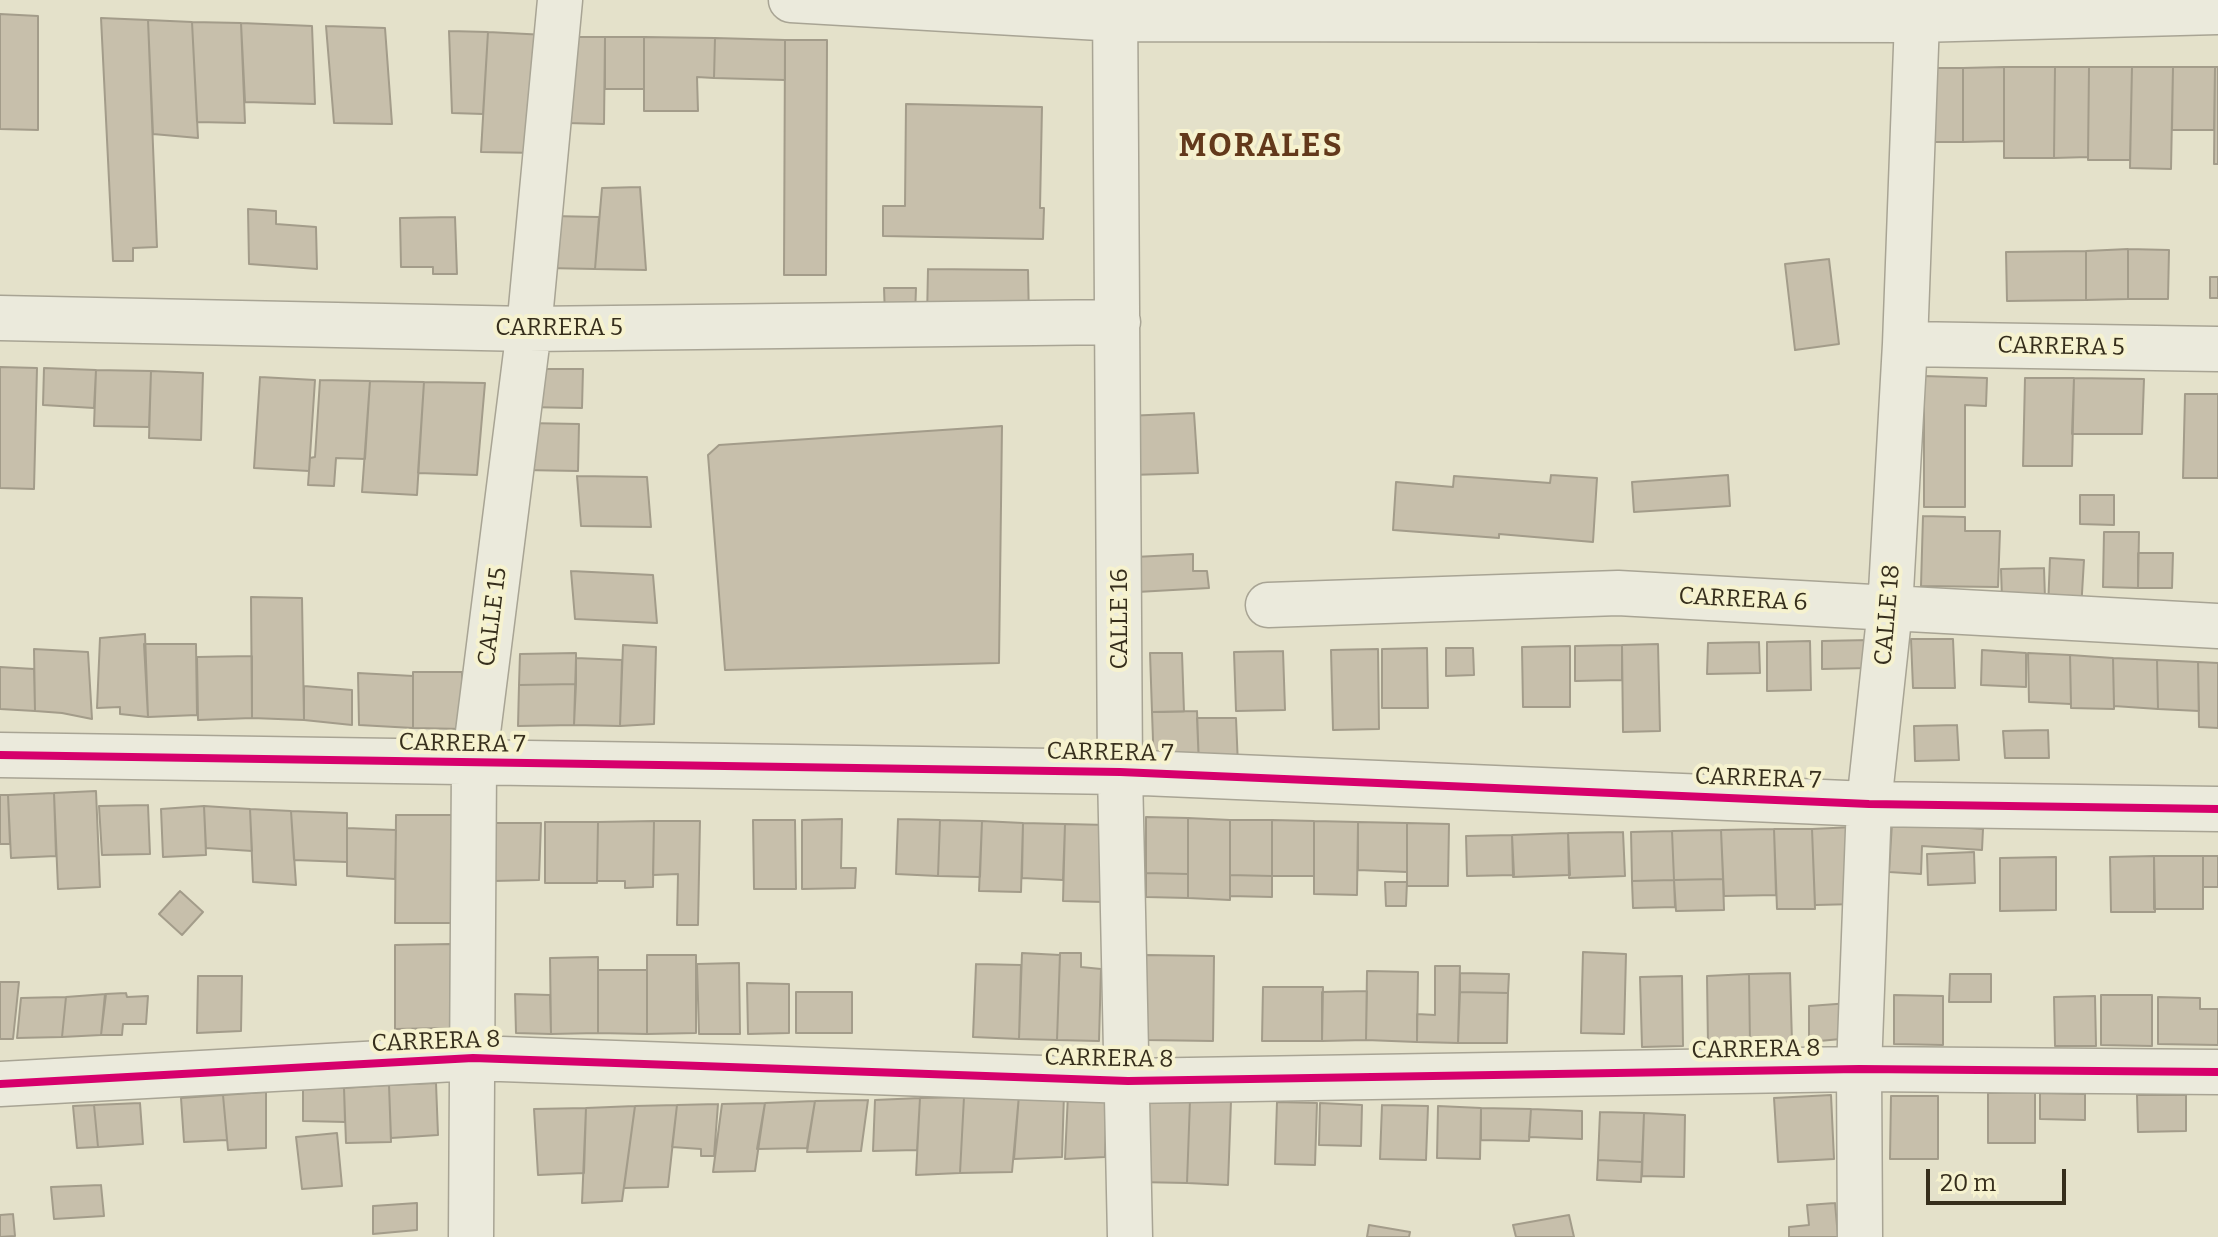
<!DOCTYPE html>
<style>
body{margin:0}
#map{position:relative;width:2218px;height:1237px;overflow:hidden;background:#e4e1ca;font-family:Bitter,serif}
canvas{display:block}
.scale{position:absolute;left:1926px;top:1169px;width:140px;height:36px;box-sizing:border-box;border:4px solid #362e1c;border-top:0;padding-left:10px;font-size:24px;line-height:28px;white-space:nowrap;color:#362e1c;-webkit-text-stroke:6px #f6f2cf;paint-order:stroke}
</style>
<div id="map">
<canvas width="2218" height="1237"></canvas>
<div class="scale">20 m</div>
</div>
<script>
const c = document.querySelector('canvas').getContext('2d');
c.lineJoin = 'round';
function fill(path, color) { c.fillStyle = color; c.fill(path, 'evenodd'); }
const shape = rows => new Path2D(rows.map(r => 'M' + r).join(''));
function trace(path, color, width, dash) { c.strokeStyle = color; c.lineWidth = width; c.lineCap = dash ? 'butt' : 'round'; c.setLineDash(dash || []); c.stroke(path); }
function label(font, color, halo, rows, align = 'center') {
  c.font = font + ' Bitter,serif'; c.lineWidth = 8; c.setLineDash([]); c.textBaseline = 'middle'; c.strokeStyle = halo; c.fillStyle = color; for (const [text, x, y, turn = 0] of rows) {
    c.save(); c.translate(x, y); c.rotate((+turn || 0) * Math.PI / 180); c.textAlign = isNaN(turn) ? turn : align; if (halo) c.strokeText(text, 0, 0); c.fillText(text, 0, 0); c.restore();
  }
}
const building = shape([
 [0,14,38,16,38,130,0,129,0,14],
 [101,18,148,20,157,247,133,248,133,261,113,261,101,18],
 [148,20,192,22,198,138,153,134,148,20],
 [192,22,241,23,245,123,197,122,192,22],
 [241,23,312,26,315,104,245,102,241,23],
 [326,26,385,28,392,124,334,123,326,26],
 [449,31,488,32,483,114,452,113,449,31],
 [488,32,546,35,538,153,481,152,488,32],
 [568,37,605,37,604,124,567,123,568,37],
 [605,37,644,37,644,89,605,89,605,37],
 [644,37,715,38,714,78,697,77,698,111,644,111,644,37],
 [715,38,785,40,785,80,714,78,715,38],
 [785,40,827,40,826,275,784,275,785,40],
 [2004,67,2055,67,2054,158,2004,158,2004,67],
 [2004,67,2004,141,1963,142,1963,68,2004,67],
 [2055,67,2089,67,2088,157,2054,158,2055,67],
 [2089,67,2132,67,2130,160,2088,160,2089,67],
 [2132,67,2173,67,2171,169,2130,168,2132,67],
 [2173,67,2215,67,2214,130,2172,130,2173,67],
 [2215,67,2218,67,2218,164,2214,164,2215,67],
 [1921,68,1963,68,1963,142,1920,142,1921,68],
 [906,104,1042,107,1040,208,1044,208,1043,239,883,236,883,206,905,206,906,104],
 [640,187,646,270,595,269,602,188,640,187],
 [248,209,276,211,276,224,316,227,317,269,249,264,248,209],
 [552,216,599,217,595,269,546,268,552,216],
 [455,217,457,274,433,274,433,267,401,267,400,218,455,217],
 [2128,249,2169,250,2168,299,2128,299,2128,249],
 [2128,249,2128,299,2086,300,2086,251,2128,249],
 [2086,251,2086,300,2007,301,2006,252,2086,251],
 [1829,259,1839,344,1795,350,1785,264,1829,259],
 [928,269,1028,270,1029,320,927,319,928,269],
 [2210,277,2218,277,2218,298,2210,298,2210,277],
 [884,288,916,288,915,316,885,316,884,288],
 [0,367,37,368,34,489,0,488,0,367],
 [44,368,96,370,94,408,43,405,44,368],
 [527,369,583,369,582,408,525,407,527,369],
 [96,370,151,371,149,427,94,426,96,370],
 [151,371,203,373,201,440,149,438,151,371],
 [1924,376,1987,378,1986,406,1965,405,1965,507,1924,507,1924,376],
 [260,377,315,380,309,471,254,468,260,377],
 [2025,378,2074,378,2072,466,2023,466,2025,378],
 [2074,378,2144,379,2142,434,2072,434,2074,378],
 [320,380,370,381,365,459,336,458,334,486,308,485,310,458,315,457,320,380],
 [370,381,424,382,417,495,362,492,370,381],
 [424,382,485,383,477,475,418,473,424,382],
 [2185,394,2218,394,2218,478,2183,478,2185,394],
 [1194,413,1198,473,1130,475,1126,416,1194,413],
 [526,423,579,424,578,471,524,470,526,423],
 [1002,426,999,663,725,670,708,455,719,445,1002,426],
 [1551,475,1597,478,1593,542,1499,534,1499,538,1393,530,1396,482,1453,487,1454,476,1550,483,1551,475],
 [1728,475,1730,506,1634,512,1632,482,1728,475],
 [577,476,647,477,651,527,581,526,577,476],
 [2080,495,2114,495,2114,525,2080,524,2080,495],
 [1923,516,1965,517,1965,531,2000,531,1998,587,1921,586,1923,516],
 [2104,532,2139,532,2138,588,2103,587,2104,532],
 [2138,553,2173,553,2172,588,2138,588,2138,553],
 [1193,554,1193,571,1207,571,1209,588,1137,592,1135,557,1193,554],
 [2050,558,2084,560,2081,610,2048,608,2050,558],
 [2044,568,2045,599,2002,599,2001,569,2044,568],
 [571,571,653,575,657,623,575,619,571,571],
 [251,597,302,598,304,720,252,718,251,597],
 [145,634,148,717,120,714,120,707,97,708,100,638,145,634],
 [1911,639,1953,639,1955,688,1913,688,1911,639],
 [1869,640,1869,668,1822,669,1822,641,1869,640],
 [1810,641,1811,690,1767,691,1767,642,1810,641],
 [1759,642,1760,673,1707,674,1708,643,1759,642],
 [144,644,196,644,197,715,148,717,144,644],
 [1658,644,1660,731,1623,732,1622,645,1658,644],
 [623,645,656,647,654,724,620,726,623,645],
 [1622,645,1622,680,1575,681,1575,646,1622,645],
 [1570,646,1570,707,1523,707,1522,647,1570,646],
 [1427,648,1428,708,1382,708,1382,649,1427,648],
 [1446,648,1473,648,1474,675,1446,676,1446,648],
 [34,649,88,652,92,719,62,713,35,711,34,649],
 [1378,649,1379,729,1333,730,1331,650,1378,649],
 [1982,650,2026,653,2026,687,1981,685,1982,650],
 [1283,651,1285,710,1236,711,1234,652,1283,651],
 [576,653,576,684,519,685,520,654,576,653],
 [1150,653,1182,653,1184,712,1152,712,1150,653],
 [2028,653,2070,655,2071,704,2029,702,2028,653],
 [2070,655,2113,658,2114,709,2071,708,2070,655],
 [252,656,252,718,198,720,197,657,252,656],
 [576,658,622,660,620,726,574,725,576,658],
 [2113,658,2157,660,2158,709,2114,706,2113,658],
 [2157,660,2198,662,2199,711,2158,709,2157,660],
 [2198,662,2218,663,2218,728,2199,727,2198,662],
 [0,667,34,669,35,711,0,709,0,667],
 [413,672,462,672,463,729,413,728,413,672],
 [358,673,413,676,413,728,359,725,358,673],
 [576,684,574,725,518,726,519,685,576,684],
 [304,686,352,690,352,725,304,720,304,686],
 [1197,711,1199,767,1154,768,1152,712,1197,711],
 [1197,718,1236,718,1238,766,1199,767,1197,718],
 [1957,725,1959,760,1915,761,1914,726,1957,725],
 [2048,730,2049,758,2005,758,2003,731,2048,730],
 [96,791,100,887,58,889,54,793,96,791],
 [54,793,56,856,11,858,8,795,54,793],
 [0,795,8,795,10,844,0,844,0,795],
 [148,805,150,854,102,855,99,806,148,805],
 [204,806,250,809,252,851,206,848,204,806],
 [204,806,206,855,163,857,161,809,204,806],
 [250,809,291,811,296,885,253,882,250,809],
 [291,811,347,813,347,862,294,860,291,811],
 [396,815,452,815,451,923,395,923,396,815],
 [1146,817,1188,818,1188,874,1146,873,1146,817],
 [1188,818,1230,820,1230,900,1188,898,1188,818],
 [842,819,841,868,856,868,855,888,802,889,802,820,842,819],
 [898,819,940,820,938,876,896,874,898,819],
 [753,820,795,820,796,889,754,889,753,820],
 [940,820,982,821,980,877,938,876,940,820],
 [1230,820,1272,820,1272,876,1230,875,1230,820],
 [1272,820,1314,821,1314,876,1272,876,1272,820],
 [654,821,700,821,698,925,677,925,678,874,653,875,654,821],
 [654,821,653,887,625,888,625,881,597,881,598,822,654,821],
 [982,821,1023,823,1021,892,979,891,982,821],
 [1314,821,1358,822,1357,895,1314,894,1314,821],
 [545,822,598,822,597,883,545,883,545,822],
 [1358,822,1407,823,1407,872,1358,870,1358,822],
 [493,823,541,823,539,880,492,881,493,823],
 [1023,823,1065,824,1063,880,1022,878,1023,823],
 [1407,823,1449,824,1448,886,1407,886,1407,823],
 [1892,823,1983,829,1982,850,1922,846,1921,874,1889,872,1892,823],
 [1065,824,1107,825,1104,902,1063,901,1065,824],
 [1854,827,1857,904,1815,905,1812,829,1854,827],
 [347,828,396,830,395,879,347,876,347,828],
 [1774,829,1776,895,1724,896,1721,830,1774,829],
 [1774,829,1812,829,1815,909,1777,909,1774,829],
 [1721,830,1723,879,1674,880,1672,831,1721,830],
 [1672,831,1674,880,1632,881,1631,832,1672,831],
 [1623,832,1625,876,1569,878,1568,833,1623,832],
 [1568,833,1570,875,1513,877,1512,835,1568,833],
 [1512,835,1514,875,1467,876,1466,836,1512,835],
 [1974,852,1975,883,1928,885,1927,854,1974,852],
 [2154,856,2203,856,2203,909,2154,909,2154,856],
 [2154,856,2155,912,2111,912,2110,857,2154,856],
 [2203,856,2218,856,2218,887,2203,887,2203,856],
 [2056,857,2056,910,2000,911,2000,858,2056,857],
 [1146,873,1188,874,1188,898,1146,897,1146,873],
 [1230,875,1272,876,1272,897,1230,896,1230,875],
 [1723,879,1724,910,1676,911,1674,880,1723,879],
 [1674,880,1675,907,1633,908,1632,881,1674,880],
 [1385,882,1407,882,1406,906,1386,906,1385,882],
 [180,891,203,912,182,935,159,914,180,891],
 [451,944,450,1028,395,1029,395,945,451,944],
 [1583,952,1626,954,1624,1034,1581,1033,1583,952],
 [1022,953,1060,955,1057,1040,1019,1039,1022,953],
 [1060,953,1081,953,1081,967,1101,969,1099,1041,1057,1040,1060,953],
 [647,955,696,955,696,1033,647,1034,647,955],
 [1146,955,1214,956,1213,1041,1145,1040,1146,955],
 [598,957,598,1033,551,1034,550,958,598,957],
 [739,963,740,1034,699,1034,697,964,739,963],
 [976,964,1021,965,1019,1039,973,1037,976,964],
 [1435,966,1460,966,1458,1043,1417,1042,1417,1014,1435,1015,1435,966],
 [598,970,647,970,647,1034,598,1033,598,970],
 [1367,971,1418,972,1417,1042,1366,1040,1367,971],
 [1460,973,1509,974,1508,993,1460,992,1460,973],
 [1790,973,1792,1042,1750,1044,1749,974,1790,973],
 [1749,974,1750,1044,1708,1045,1707,976,1749,974],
 [1950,974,1991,974,1991,1002,1949,1002,1950,974],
 [198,976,242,976,241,1031,197,1033,198,976],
 [1682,976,1683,1046,1642,1047,1640,977,1682,976],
 [0,982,19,982,13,1039,0,1039,0,982],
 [747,983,789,984,789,1033,748,1034,747,983],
 [1263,987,1323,987,1322,1041,1262,1041,1263,987],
 [1367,991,1366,1040,1322,1041,1322,992,1367,991],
 [796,992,852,992,852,1033,796,1033,796,992],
 [1460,992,1508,993,1507,1043,1458,1043,1460,992],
 [126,993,127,997,148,996,146,1024,123,1024,122,1035,101,1035,105,994,126,993],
 [106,994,101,1035,62,1037,66,997,106,994],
 [515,994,550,995,551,1034,516,1033,515,994],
 [1894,995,1943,996,1943,1045,1894,1044,1894,995],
 [2101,995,2152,995,2152,1046,2101,1045,2101,995],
 [2095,996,2096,1046,2055,1046,2054,997,2095,996],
 [66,997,62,1037,17,1038,21,998,66,997],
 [2158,997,2200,998,2200,1009,2218,1009,2218,1045,2158,1044,2158,997],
 [1850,1003,1851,1038,1809,1042,1809,1006,1850,1003],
 [436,1083,438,1135,391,1138,389,1085,436,1083],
 [389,1085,391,1142,346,1143,344,1088,389,1085],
 [303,1086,344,1088,345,1122,303,1121,303,1086],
 [266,1092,266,1148,228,1150,223,1095,266,1092],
 [2035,1092,2035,1143,1988,1143,1988,1093,2035,1092],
 [1107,1093,1105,1157,1065,1159,1068,1094,1107,1093],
 [2040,1093,2085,1094,2085,1120,2040,1119,2040,1093],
 [1064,1094,1062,1157,1014,1159,1019,1095,1064,1094],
 [223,1095,227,1140,184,1142,181,1098,223,1095],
 [1019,1095,1012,1172,960,1173,964,1097,1019,1095],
 [1831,1095,1834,1159,1778,1162,1774,1098,1831,1095],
 [2137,1095,2186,1095,2186,1131,2138,1132,2137,1095],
 [1891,1096,1938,1096,1938,1159,1890,1159,1891,1096],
 [964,1097,960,1173,916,1175,920,1098,964,1097],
 [920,1098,917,1150,873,1151,875,1100,920,1098],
 [1138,1099,1190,1100,1187,1183,1137,1182,1138,1099],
 [868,1100,861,1151,807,1152,815,1101,868,1100],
 [1190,1100,1231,1101,1228,1185,1187,1183,1190,1100],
 [815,1101,807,1148,757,1149,765,1103,815,1101],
 [1277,1102,1317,1103,1315,1165,1275,1164,1277,1102],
 [140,1103,143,1144,98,1147,94,1105,140,1103],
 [765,1103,755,1171,713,1172,722,1104,765,1103],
 [1320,1103,1362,1105,1361,1146,1319,1145,1320,1103],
 [718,1104,714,1156,701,1156,701,1149,672,1147,677,1105,718,1104],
 [94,1105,98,1147,77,1148,73,1106,94,1105],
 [677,1105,668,1187,624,1188,635,1106,677,1105],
 [1382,1105,1428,1106,1426,1160,1380,1159,1382,1105],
 [635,1106,622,1201,582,1203,586,1108,635,1106],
 [1438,1106,1481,1108,1480,1159,1437,1158,1438,1106],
 [586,1108,584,1173,538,1175,534,1109,586,1108],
 [1481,1108,1531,1109,1529,1141,1481,1140,1481,1108],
 [1531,1109,1582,1111,1582,1139,1529,1137,1531,1109],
 [1600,1112,1644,1113,1642,1162,1598,1160,1600,1112],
 [1644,1113,1685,1115,1684,1177,1642,1176,1644,1113],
 [337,1133,342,1186,302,1189,296,1137,337,1133],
 [1598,1160,1642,1162,1641,1182,1597,1180,1598,1160],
 [101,1185,104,1216,54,1219,51,1187,101,1185],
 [417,1203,417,1230,373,1234,373,1206,417,1203],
 [1835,1203,1838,1237,1789,1237,1789,1227,1809,1225,1807,1205,1835,1203],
 [13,1214,15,1236,0,1237,0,1215,13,1214],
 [1569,1215,1574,1237,1516,1237,1513,1225,1569,1215],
 [1369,1225,1410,1232,1409,1237,1367,1237,1369,1225]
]);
const minor = shape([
 [791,0,1117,19,1917,20,2218,12],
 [1115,0,1120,772,1130,1237],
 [0,318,529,329,1118,322],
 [1905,344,2218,349],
 [1268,605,1618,593,2218,626],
 [0,755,1120,772,1869,804,2218,809],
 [0,1084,473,1058,1128,1081,1859,1069,2218,1072],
 [471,1237,474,764,529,329,560,0],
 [1860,1237,1859,1069,1869,804,1890,609,1905,344,1917,20,1897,0]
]);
const cycleway = shape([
 [0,755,1120,772,1869,804,2218,809],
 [0,1084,473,1058,1128,1081,1859,1069,2218,1072]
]);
const streetNames = [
 ["CARRERA 5",559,328],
 ["CARRERA 5",2061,347,1],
 ["CARRERA 6",1743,600,3],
 ["CALLE 18",1888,615,-85],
 ["CALLE 15",493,617,-83],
 ["CALLE 16",1120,619,-90],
 ["CARRERA 7",462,744,1],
 ["CARRERA 7",1110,753,1],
 ["CARRERA 7",1758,779,2],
 ["CARRERA 8",436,1042,-2],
 ["CARRERA 8",1756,1050,-1],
 ["CARRERA 8",1109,1059,1]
];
const districtNames = [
 ["MORALES",1261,147]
];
fill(building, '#c7bfab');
trace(building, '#a39c8a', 2);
trace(minor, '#a8a494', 47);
trace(minor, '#ebeadc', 44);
trace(cycleway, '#d6006c', 8);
label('24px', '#362e1c', '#f6f2cf', streetNames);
c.letterSpacing = '2px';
label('bold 32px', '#63391b', '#f6f2cf', districtNames);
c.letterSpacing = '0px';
</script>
